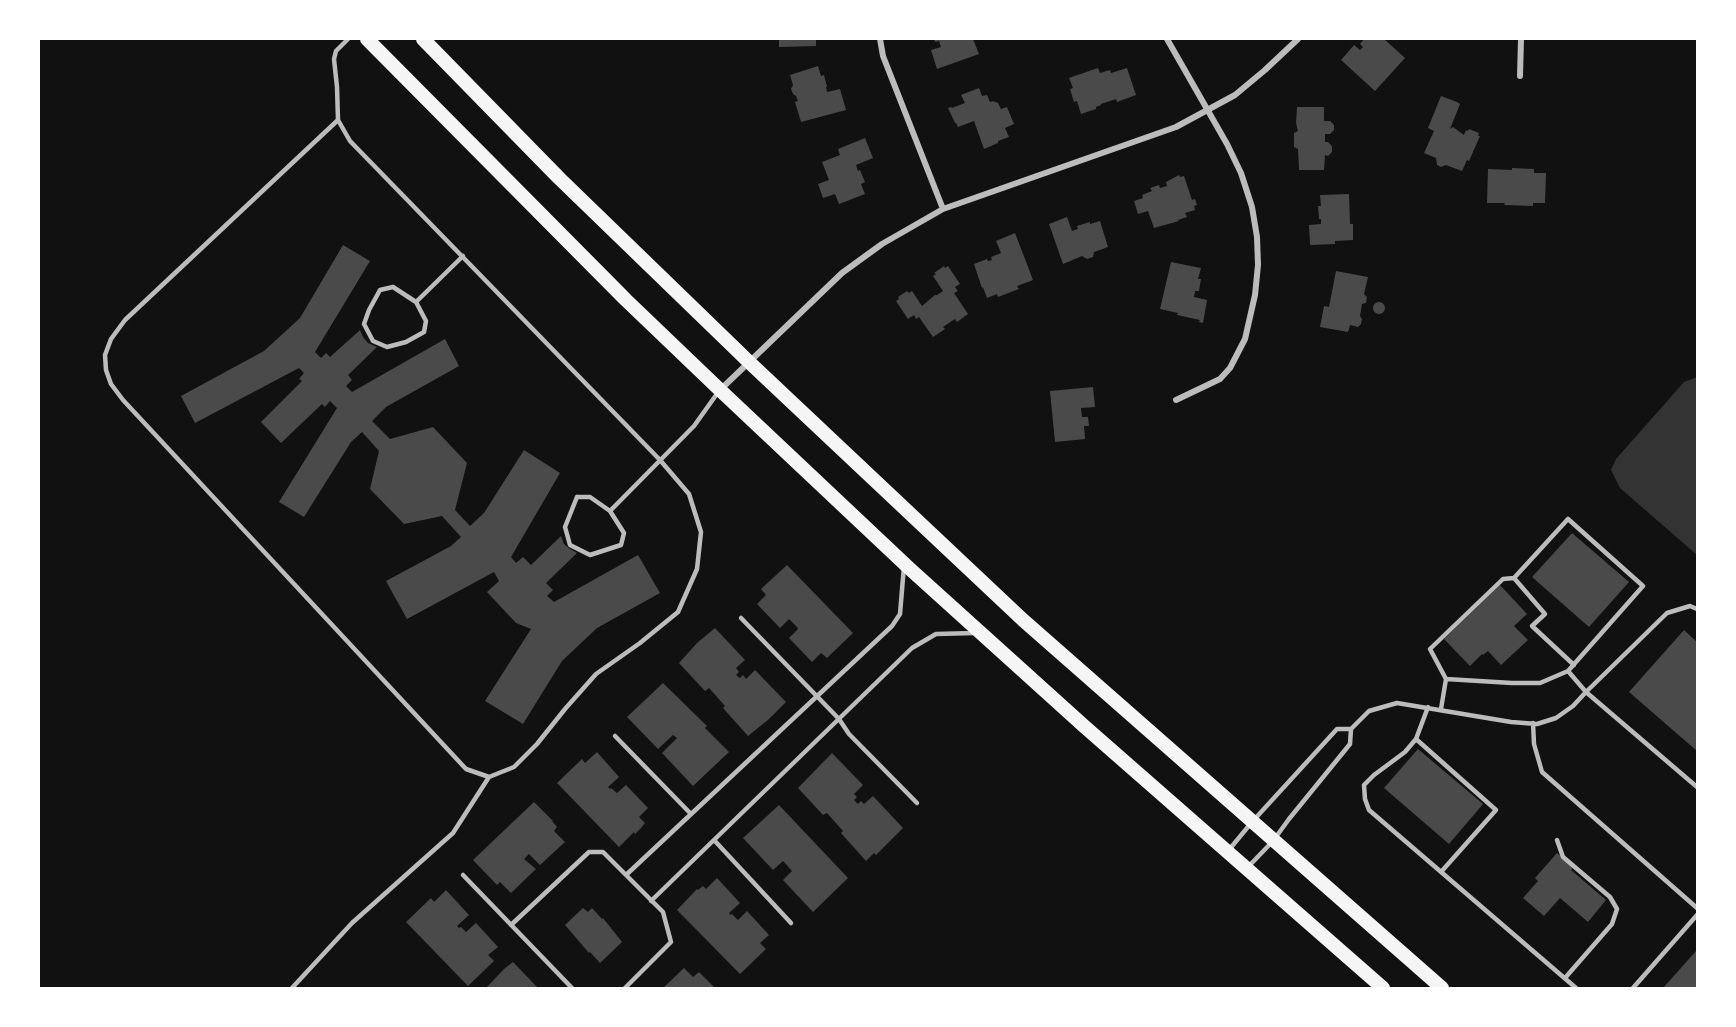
<!DOCTYPE html>
<style>
body{margin:0}
#map{position:relative;width:1736px;height:1027px;overflow:hidden;background:#111;font-family:"IBM Plex Sans",sans-serif}
canvas{display:block}
.frame{position:absolute;inset:0;border:40px solid #fff;pointer-events:none}
</style>
<div id="map">
<canvas width="1736" height="1027"></canvas>
<div class="frame"></div>
</div>
<script>
const c = document.querySelector('canvas').getContext('2d');
c.lineJoin = 'round';
function fill(path, color) { c.fillStyle = color; c.fill(path, 'evenodd'); }
const shape = rows => new Path2D(rows.map(r => 'M' + r).join(''));
function trace(path, color, width, dash) { c.strokeStyle = color; c.lineWidth = width; c.lineCap = dash ? 'butt' : 'round'; c.setLineDash(dash || []); c.stroke(path); }
const water = shape([
 [1697,377,1697,555,1620,488,1611,470,1616,459,1684,382]
]);
const building = shape([
 [779,39,816,39,816,46,779,47],
 [934,39,973,39,979,54,937,69,931,50,941,47,939,41,935,42],
 [1364,39,1384,39,1405,58,1375,91,1341,60,1354,45,1360,50,1363,47,1360,44],
 [818,66,821,76,824,75,827,87,826,87,827,92,840,89,846,110,801,122,795,102,798,101,796,96,793,94,791,89,793,85,790,75],
 [1098,68,1100,73,1110,70,1111,73,1127,68,1136,95,1117,102,1116,99,1101,104,1101,105,1096,107,1096,109,1081,114,1077,101,1074,102,1070,89,1073,88,1069,78],
 [979,88,982,96,987,95,990,102,993,101,998,103,1001,109,1007,107,1014,124,1005,128,1009,137,998,141,998,143,984,149,974,121,958,127,956,123,955,123,948,108,951,107,952,108,965,103,961,95],
 [1441,96,1457,102,1460,104,1450,129,1453,127,1464,135,1466,130,1468,131,1469,129,1479,133,1478,136,1480,136,1469,161,1467,160,1462,171,1446,165,1441,167,1437,165,1436,158,1424,153,1434,131,1428,128],
 [1297,107,1324,107,1324,121,1330,121,1334,125,1334,130,1330,134,1325,134,1325,142,1328,142,1332,146,1332,152,1328,156,1325,155,1324,170,1299,170,1298,149,1294,147,1294,133,1298,131,1296,123],
 [865,138,873,158,856,165,858,171,860,170,865,182,861,184,865,194,839,204,835,194,823,198,818,184,829,180,822,162,840,155,838,149],
 [1512,168,1534,169,1534,173,1546,173,1545,203,1533,203,1533,206,1504,205,1505,203,1487,203,1488,169,1512,170],
 [1179,175,1180,177,1184,176,1192,200,1195,199,1197,205,1194,206,1195,210,1185,213,1187,217,1178,220,1179,221,1154,228,1148,211,1138,214,1134,201,1143,198,1142,195,1152,191,1150,188,1159,185,1160,188,1167,186,1166,182],
 [1349,194,1350,224,1353,224,1353,240,1335,241,1335,244,1310,245,1309,225,1321,224,1321,219,1319,219,1318,206,1321,206,1320,195],
 [1067,217,1072,231,1078,229,1077,226,1080,225,1090,222,1090,224,1100,221,1108,247,1094,252,1093,257,1087,259,1082,256,1063,264,1049,224],
 [1015,233,1033,280,1017,286,1019,289,998,297,997,294,987,298,983,287,982,288,974,264,987,259,988,261,992,260,991,257,1001,253,996,241],
 [343,245,370,261,315,352,321,358,326,353,330,357,360,330,363,337,368,343,377,347,348,375,352,380,346,386,352,392,445,339,459,366,386,407,372,421,390,439,433,427,467,463,455,510,470,526,484,513,524,450,560,473,511,557,516,563,523,557,531,565,561,536,564,544,570,549,577,553,546,583,553,590,547,596,554,602,638,555,660,593,597,628,562,661,523,724,485,701,531,629,516,623,487,592,499,581,494,572,407,619,386,581,451,546,461,537,442,516,404,524,370,489,379,451,362,432,351,442,304,517,279,502,337,408,330,401,325,407,322,404,281,443,261,422,302,381,299,379,304,373,299,368,195,423,181,396,264,351,300,318],
 [1171,262,1201,268,1198,279,1201,279,1199,291,1195,291,1194,297,1207,300,1203,323,1199,322,1200,320,1177,315,1178,313,1160,309],
 [944,266,945,268,948,266,960,284,955,287,958,291,954,293,968,314,957,322,955,319,943,327,945,329,933,337,919,317,916,319,914,315,908,319,896,301,899,299,898,297,907,291,909,293,912,291,922,306,935,295,937,295,943,291,933,276,936,274,934,273],
 [1336,271,1368,277,1364,294,1367,297,1366,303,1362,304,1360,316,1362,319,1361,324,1358,327,1350,325,1348,332,1320,327,1324,306,1329,307],
 '1373 308a6 6 0 1 1 12 0a6 6 0 1 1-12 0Z',
 [1093,387,1095,407,1081,408,1082,417,1088,417,1089,426,1084,426,1085,439,1055,442,1050,391],
 [1572,533,1629,582,1589,627,1532,577],
 [787,565,853,633,827,658,821,653,812,662,789,638,798,629,797,627,789,619,780,628,757,604,766,595,761,589],
 [1500,585,1527,614,1514,626,1528,640,1501,665,1488,651,1483,655,1482,654,1470,666,1444,639],
 [715,628,745,660,736,668,739,672,736,675,740,678,743,675,746,679,755,670,786,702,769,719,748,736,723,708,725,706,709,688,705,691,679,663,697,643],
 [1684,630,1697,642,1697,751,1629,692],
 [663,683,707,726,705,728,729,752,693,786,662,753,677,738,673,735,658,749,627,717],
 [1418,749,1483,804,1449,844,1384,788],
 [597,752,619,777,608,787,610,789,611,788,617,793,626,785,648,808,639,817,645,823,641,828,635,834,634,832,619,847,557,783,582,759,585,763],
 [832,753,863,785,854,794,857,797,854,800,858,804,861,801,864,804,873,796,903,828,876,855,874,853,866,861,841,833,843,831,827,813,823,815,798,788],
 [534,802,553,821,552,821,557,827,554,831,565,842,540,865,529,854,524,859,536,869,511,893,500,882,497,885,473,860],
 [779,805,848,878,813,912,783,880,792,871,785,863,783,861,773,870,743,838],
 [1557,853,1573,867,1571,870,1606,900,1588,922,1560,898,1544,916,1523,898,1538,881,1535,878],
 [717,878,740,903,729,913,731,915,732,914,738,920,747,911,769,935,760,943,766,949,740,974,677,910,697,889,698,890,703,886,706,889],
 [446,890,469,915,457,926,459,928,461,927,466,932,476,923,498,947,488,955,494,961,468,986,406,922,431,898,434,902],
 [583,908,588,912,592,908,602,919,603,918,622,942,600,963,590,952,589,953,565,925],
 [1697,950,1697,988,1663,988],
 [513,962,538,988,486,988,504,969],
 [684,968,693,977,699,972,715,988,663,988]
]);
const service = shape([
 [338,120,125,320,111,339,105,355,106,370,111,384,123,400,466,769,489,777,514,767,537,744,565,709,596,674,640,643,678,612,697,569,701,532,689,494,660,460,350,141,338,120,337,87,334,59,336,51,348,39],
 [393,287,416,302,426,321,424,332,406,342,387,347,373,341,364,324,369,310,380,290,393,287],
 [416,302,463,256],
 [577,497,590,497,610,511,624,533,621,545,590,555,570,545,565,527,577,497],
 [610,511,694,426,719,391],
 [1514,578,1545,614,1532,626,1574,665],
 [741,618,839,719,849,734,917,803],
 [1446,679,1512,683,1540,683,1568,671],
 [1428,707,1416,739,1405,752,1374,775,1364,785,1365,799,1369,810,1576,988],
 [1441,709,1446,679,1430,649,1503,579,1514,578,1568,519,1643,586,1568,671,1586,692,1667,613,1690,606,1697,609],
 [1533,723,1534,744,1542,772,1697,908],
 [1351,729,1369,711,1397,703,1511,722,1537,724,1556,718,1573,706,1586,692,1697,787],
 [615,736,691,814],
 [1416,739,1496,810,1441,872],
 [714,840,791,923],
 [1557,840,1563,857,1610,897,1617,909,1612,924,1565,978],
 [1228,851,1252,822,1337,729,1351,729,1350,744,1289,819,1273,841,1248,867],
 [463,875,572,988],
 [626,875,892,626,900,614,904,566],
 [651,901,912,648,936,634,975,633],
 [511,925,589,852,603,852,663,912,671,942,625,988],
 [292,988,352,923,453,833,489,777],
 [1633,988,1697,915]
]);
const minor = shape([
 [880,39,883,56,943,209],
 [1167,39,1227,144,1241,173,1252,207,1257,237,1258,265,1255,295,1245,339,1230,368,1220,379,1176,400],
 [1520,76,1521,39],
 [720,390,842,273,882,244,943,209,1176,127,1235,95,1265,70,1298,39]
]);
const primary = shape([
 [367,39,626,300,720,390,910,569,1085,727,1383,988],
 [423,39,559,178,749,362,1023,620,1442,988]
]);
fill(water, '#333');
fill(building, '#4a4a4a');
trace(service, '#bcbcbc', 4.5);
trace(minor, '#bcbcbc', 6);
trace(primary, '#f5f5f5', 14);
</script>
